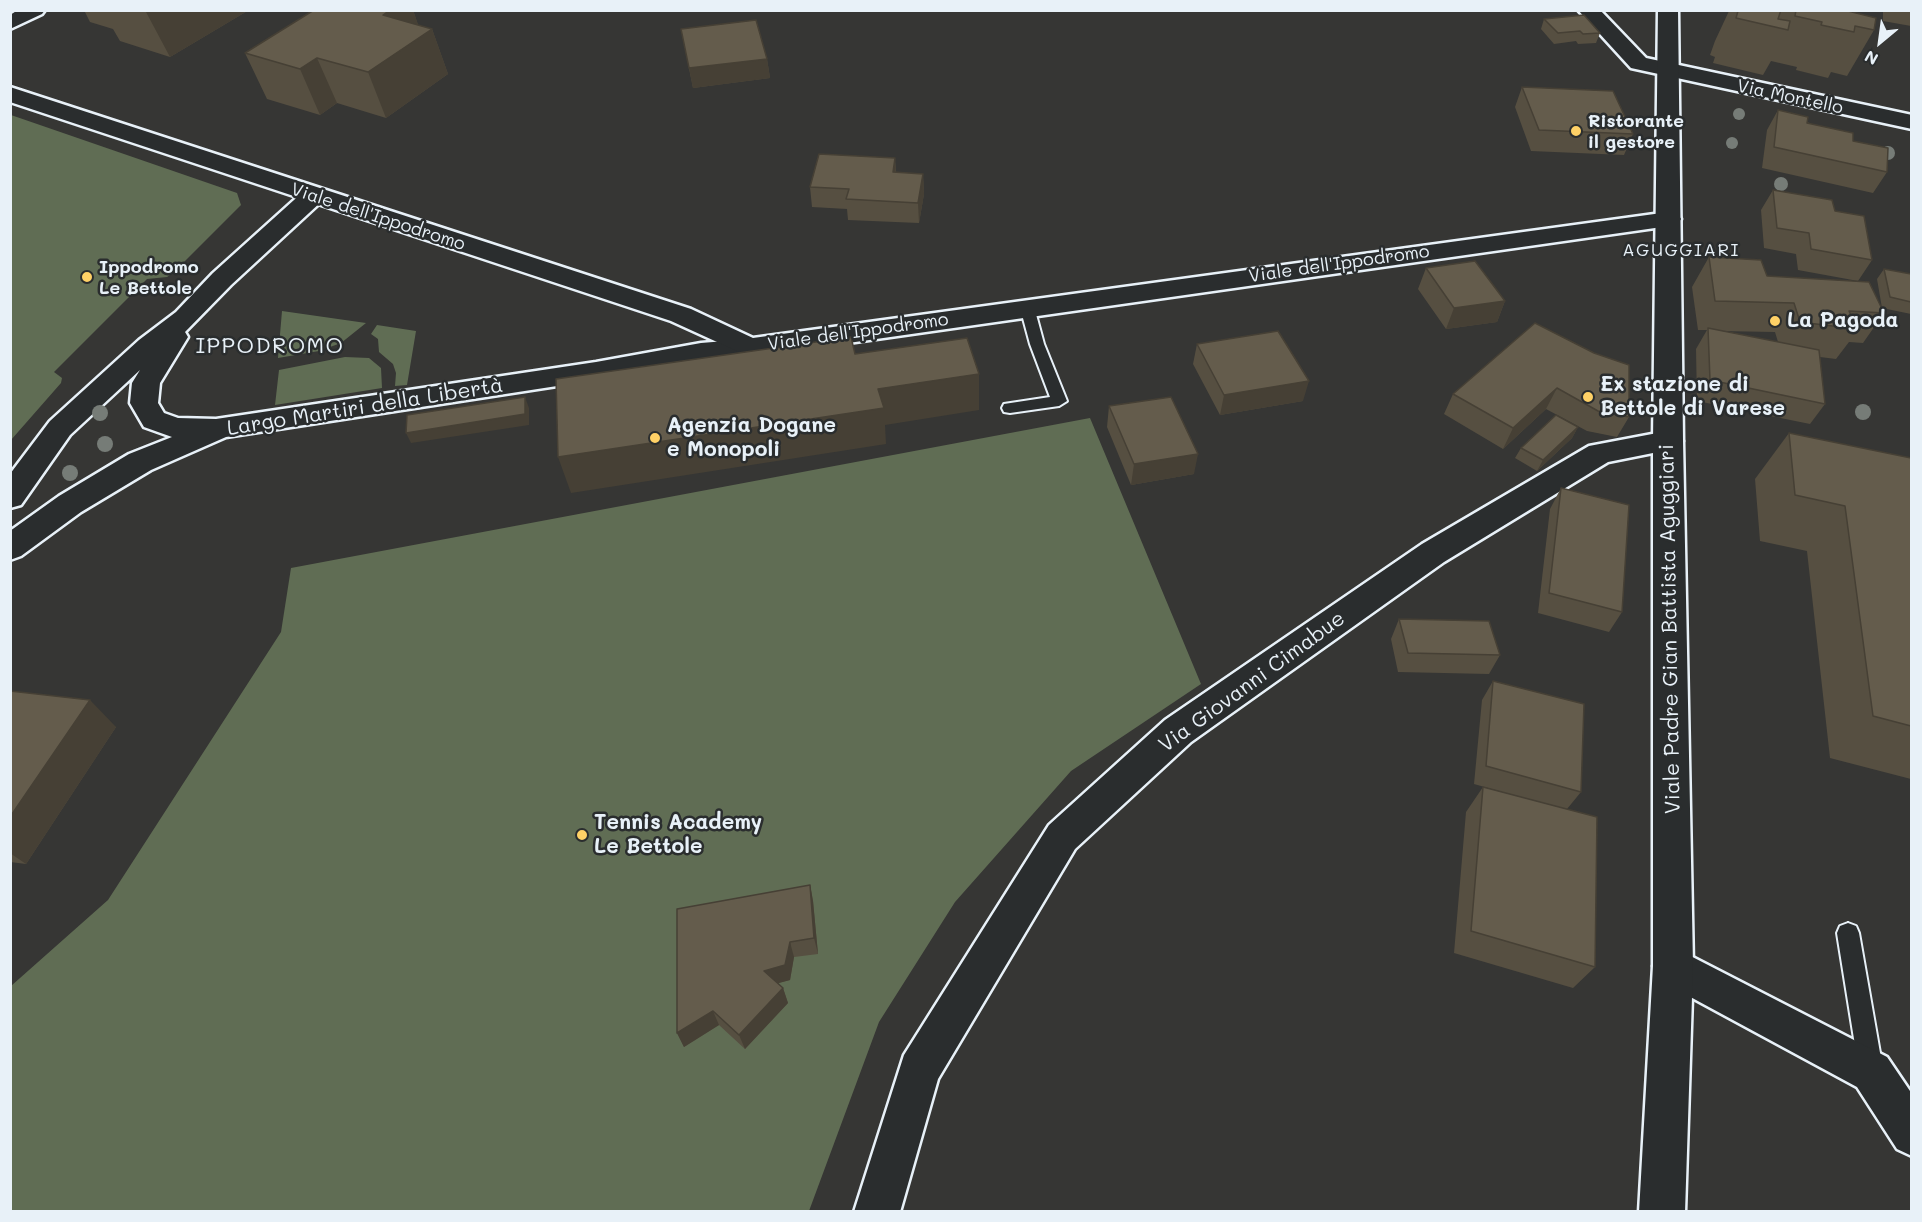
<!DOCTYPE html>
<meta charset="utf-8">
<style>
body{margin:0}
#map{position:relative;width:1922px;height:1222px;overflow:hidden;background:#363634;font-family:Mali,sans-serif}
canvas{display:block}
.frame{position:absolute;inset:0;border:12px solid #e8f1f8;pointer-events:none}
.north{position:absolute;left:1850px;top:12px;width:60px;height:60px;-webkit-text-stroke:4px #2a2d2e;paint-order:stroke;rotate:209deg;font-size:16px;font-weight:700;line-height:24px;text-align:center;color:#e8f1f8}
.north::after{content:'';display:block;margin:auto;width:21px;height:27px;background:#e8f1f8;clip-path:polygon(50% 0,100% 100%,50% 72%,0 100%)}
</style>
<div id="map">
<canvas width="1922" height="1222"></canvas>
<div class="frame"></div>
<div class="north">N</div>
</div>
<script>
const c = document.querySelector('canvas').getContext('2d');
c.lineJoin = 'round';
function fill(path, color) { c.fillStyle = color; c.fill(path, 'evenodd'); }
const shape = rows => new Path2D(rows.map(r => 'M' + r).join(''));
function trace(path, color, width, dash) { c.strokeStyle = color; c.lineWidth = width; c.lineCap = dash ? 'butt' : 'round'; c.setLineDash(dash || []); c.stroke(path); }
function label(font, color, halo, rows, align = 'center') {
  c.font = font + ' Mali,sans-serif'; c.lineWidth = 5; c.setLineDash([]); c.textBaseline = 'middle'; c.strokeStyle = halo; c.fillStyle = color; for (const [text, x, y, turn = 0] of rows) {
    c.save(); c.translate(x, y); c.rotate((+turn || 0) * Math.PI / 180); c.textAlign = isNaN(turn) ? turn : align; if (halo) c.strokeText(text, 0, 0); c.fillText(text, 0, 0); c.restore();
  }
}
const green = shape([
 [11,115,237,193,241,205,174,272,167,277,147,279,54,372,62,378,61,383,11,440],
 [282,311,366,323,341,343,319,351,278,358],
 [377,325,416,331,407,385,395,386,396,373,393,364,379,352,378,339,371,334],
 [345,357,369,358,381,368,382,388,275,405,279,370],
 [1090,418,1201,684,1071,771,955,902,879,1022,809,1211,11,1211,11,986,108,900,281,632,291,568]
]);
const service = shape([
 [1027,302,1034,307,1044,344,1067,401,1059,406,1010,413,1004,412,1002,408,1004,404,1050,397,1030,344,1020,307,1027,302],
 [1848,923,1856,926,1859,933,1883,1070,1879,1078,1871,1082,1863,1078,1859,1070,1837,933,1840,926,1848,923]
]);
const minor = shape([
 [18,10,45,10,42,14,10,29,10,15,18,10],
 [1578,10,1600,10,1646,58,1912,115,1912,129,1631,68,1578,10],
 [313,189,322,191,325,196,322,201,231,285,185,332,188,337,160,383,158,403,164,413,178,418,216,419,596,362,701,343,750,339,760,342,764,348,760,354,750,357,701,361,596,380,226,437,151,470,81,512,21,556,10,560,10,531,59,496,129,454,172,437,144,427,130,403,132,383,140,370,70,435,21,505,10,508,10,474,50,421,139,340,176,312,213,273,304,191,313,189],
 [1668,431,1678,434,1683,441,1678,448,1608,462,1444,562,1191,742,1075,849,938,1079,900,1212,854,1212,904,1055,1049,825,1165,720,1422,544,1589,446,1668,431],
 [1673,947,1887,1057,1912,1094,1912,1156,1897,1149,1857,1087,1659,980,1653,966,1659,952,1673,947]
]);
const tertiary = shape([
 [10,87,691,309,753,338,1669,212,1678,214,1681,219,1678,224,1669,226,750,357,671,321,10,102,10,87]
]);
const secondary = shape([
 [1658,10,1678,10,1683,441,1693,966,1685,1212,1639,1212,1653,966,1653,441,1658,10]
]);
const trees = [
 [1739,114,6],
 [1732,143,6],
 [1888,153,7],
 [1781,184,7],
 [1863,412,8],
 [100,413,8],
 [105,444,8],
 [70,473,8]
];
const wall = shape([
 [84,10,249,10,170,57,120,41,113,29,90,22],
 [314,10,413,10,418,25,432,29,448,74,386,118,337,103,320,115,267,99,245,53],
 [1725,10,1844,10,1874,30,1847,76,1831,72,1828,78,1796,70,1797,67,1771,61,1763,75,1713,63,1715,57,1710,55,1715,41,1729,11],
 [1883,10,1911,10,1911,26,1883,21],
 [1544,19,1600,33,1596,43,1578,44,1576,41,1554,44,1541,29],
 [681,29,767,59,770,78,693,88],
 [1522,87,1633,134,1624,155,1531,151,1515,107],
 [1778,110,1853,141,1887,172,1873,193,1762,168,1767,130],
 [895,158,896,172,923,174,924,194,919,223,848,220,847,209,812,207,810,187],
 [1773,190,1835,211,1872,260,1858,281,1798,270,1796,254,1764,248,1761,210],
 [1709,257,1884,313,1863,343,1849,342,1836,359,1820,357,1825,404,1810,424,1697,401,1696,349,1707,330,1698,330,1692,287],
 [1719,331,1775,332,1778,342],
 [1426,268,1505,301,1497,322,1446,329,1418,289],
 [1884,269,1911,274,1911,314,1882,308,1877,279],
 [1535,323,1629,417,1617,437,1587,431,1546,409,1503,449,1444,414,1453,394],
 [1197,344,1303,401,1220,415,1193,364],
 [1109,406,1194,474,1131,485,1107,427],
 [1578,427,1572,438,1537,471,1515,458,1521,448],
 [1789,433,1911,458,1911,779,1830,758,1807,551,1760,541,1755,479],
 [1561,488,1622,612,1609,632,1538,613,1550,509],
 [1399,619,1500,655,1489,674,1398,672,1391,639],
 [1493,681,1581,792,1567,809,1595,967,1573,988,1454,953,1466,812,1483,787,1509,794,1474,784,1482,700],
 [10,691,116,727,26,864,10,862],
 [810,885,813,901,818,954,794,957,790,980,778,983,783,988,788,1003,745,1049,719,1025,684,1047,677,1033]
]);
const shadedWall = shape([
 [149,10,249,10,170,57,146,12],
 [390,10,413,10,422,36,432,29,448,74,386,118,368,72,383,15],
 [317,58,337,103,320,115,300,69],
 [767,59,770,78,693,88,689,68],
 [895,158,896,178,893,172],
 [923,174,924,194,919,223,918,203],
 [1505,301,1497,322,1446,329,1454,308],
 [979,374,979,410,885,425,886,444,571,493,558,457,878,389],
 [1309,381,1303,401,1220,415,1224,395],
 [1557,388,1546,409,1503,449,1513,428],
 [525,397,529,408,529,425,411,443,406,433],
 [1578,427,1572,438,1537,471,1543,460],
 [1198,454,1194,474,1131,485,1134,464],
 [90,700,116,727,26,864,10,853,10,817],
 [810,885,813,901,818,954,814,938],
 [790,942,794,957,790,980,768,986,764,971],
 [783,988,788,1003,745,1049,739,1035],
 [713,1011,719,1025,684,1047,677,1033]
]);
const building = shape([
 [314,10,390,10,383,15,432,29,368,72,317,58,300,69,245,53,314,10],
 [1733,10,1781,10,1778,19,1790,21,1788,30,1736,18,1738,11,1733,10],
 [1844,10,1876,18,1874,30,1855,26,1854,32,1821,25,1822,22,1795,16,1796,10,1844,10],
 [1584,15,1600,33,1583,34,1580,31,1558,33,1544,19,1584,15],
 [756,20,767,59,689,68,681,29,756,20],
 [1522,87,1613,91,1633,134,1539,130,1522,87],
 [1778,110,1808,117,1807,123,1853,133,1853,141,1888,148,1887,172,1774,147,1778,110],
 [819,154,895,158,893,172,923,174,918,203,846,199,849,189,810,187,819,154],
 [1773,190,1832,200,1835,211,1864,216,1872,260,1811,249,1809,233,1777,228,1773,190],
 [1709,257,1761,260,1767,276,1869,282,1884,313,1849,311,1857,329,1800,322,1794,303,1715,301,1709,257],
 [1475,261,1505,301,1454,308,1426,268,1475,261],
 [1884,269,1911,274,1911,302,1890,297,1884,269],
 [1535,323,1594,353,1629,365,1629,417,1598,411,1557,388,1513,428,1453,394,1535,323],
 [1708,328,1819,350,1825,404,1710,380,1708,328],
 [1278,331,1309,381,1224,395,1197,344,1278,331],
 [851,337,855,354,967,338,979,374,878,389,884,408,558,457,556,379,851,337],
 [525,397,525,414,406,433,407,415,525,397],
 [1171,397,1198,454,1134,464,1109,406,1171,397],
 [1556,415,1578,427,1543,460,1521,448,1556,415],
 [1789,433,1911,458,1911,726,1873,716,1845,506,1795,495,1789,433],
 [1561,488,1629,505,1622,612,1549,593,1561,488],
 [1399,619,1489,621,1500,655,1408,653,1399,619],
 [1493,681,1584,704,1581,792,1486,766,1493,681],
 [10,691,90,700,10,817,10,691],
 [1483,787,1597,817,1595,967,1471,931,1483,787],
 [810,885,814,938,790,942,785,965,764,971,783,988,739,1035,713,1011,677,1033,677,909,810,885]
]);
const markers = [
 [1576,131,6,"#ffd166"],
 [87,277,6,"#ffd166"],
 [1775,321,6,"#ffd166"],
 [1588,397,6,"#ffd166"],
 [655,438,6,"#ffd166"],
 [582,835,6,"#ffd166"]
];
const farStreetnames = [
 ["Via Montello",1790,97,12],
 ["Viale dell'Ippodromo",378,217,18],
 ["Viale dell'Ippodromo",1339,264,-8],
 ["Viale dell'Ippodromo",858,332,-8]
];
const farPoinames = [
 ["Ristorante",1588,121],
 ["il gestore",1588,142],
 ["Ippodromo",99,267],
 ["Le Bettole",99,288]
];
const farNeighbourhoodnames = [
 ["AGUGGIARI",1681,250]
];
const poiNames = [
 ["La Pagoda",1787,321],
 ["Ex stazione di",1600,385],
 ["Bettole di Varese",1600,409],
 ["Agenzia Dogane",667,426],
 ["e Monopoli",667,450],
 ["Tennis Academy",594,823],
 ["Le Bettole",594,847]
];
const streetNames = [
 ["Largo Martiri della Libertà",365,407,-9],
 ["Viale Padre Gian Battista Aguggiari",1670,629,-91],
 ["Via Giovanni Cimabue",1252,682,-36]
];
const neighbourhoodNames = [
 ["IPPODROMO",270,346]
];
fill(green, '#606d54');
trace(service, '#e8f1f8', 4);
trace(minor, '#e8f1f8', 5);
trace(tertiary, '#e8f1f8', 5);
trace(secondary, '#e8f1f8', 5);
fill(service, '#2a2d2e');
fill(minor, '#2a2d2e');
fill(tertiary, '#2a2d2e');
fill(secondary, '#2a2d2e');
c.fillStyle = '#767c77';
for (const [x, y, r] of trees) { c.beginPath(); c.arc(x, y, r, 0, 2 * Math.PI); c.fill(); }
fill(wall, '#564f41');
fill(shadedWall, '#464035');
fill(building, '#645c4c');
trace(building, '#464035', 1.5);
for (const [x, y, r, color] of markers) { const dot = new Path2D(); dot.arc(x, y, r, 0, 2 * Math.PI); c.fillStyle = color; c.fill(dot); trace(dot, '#2a2d2e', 2); }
label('18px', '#e8f1f8', '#2a2d2e', farStreetnames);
label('bold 18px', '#e8f1f8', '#2a2d2e', farPoinames, 'left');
c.letterSpacing = '1.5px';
label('18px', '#e8f1f8', '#2a2d2e', farNeighbourhoodnames);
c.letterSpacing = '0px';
label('bold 21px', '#e8f1f8', '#2a2d2e', poiNames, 'left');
label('21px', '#e8f1f8', '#2a2d2e', streetNames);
c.letterSpacing = '1.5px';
label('22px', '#e8f1f8', '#2a2d2e', neighbourhoodNames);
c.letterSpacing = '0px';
</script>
